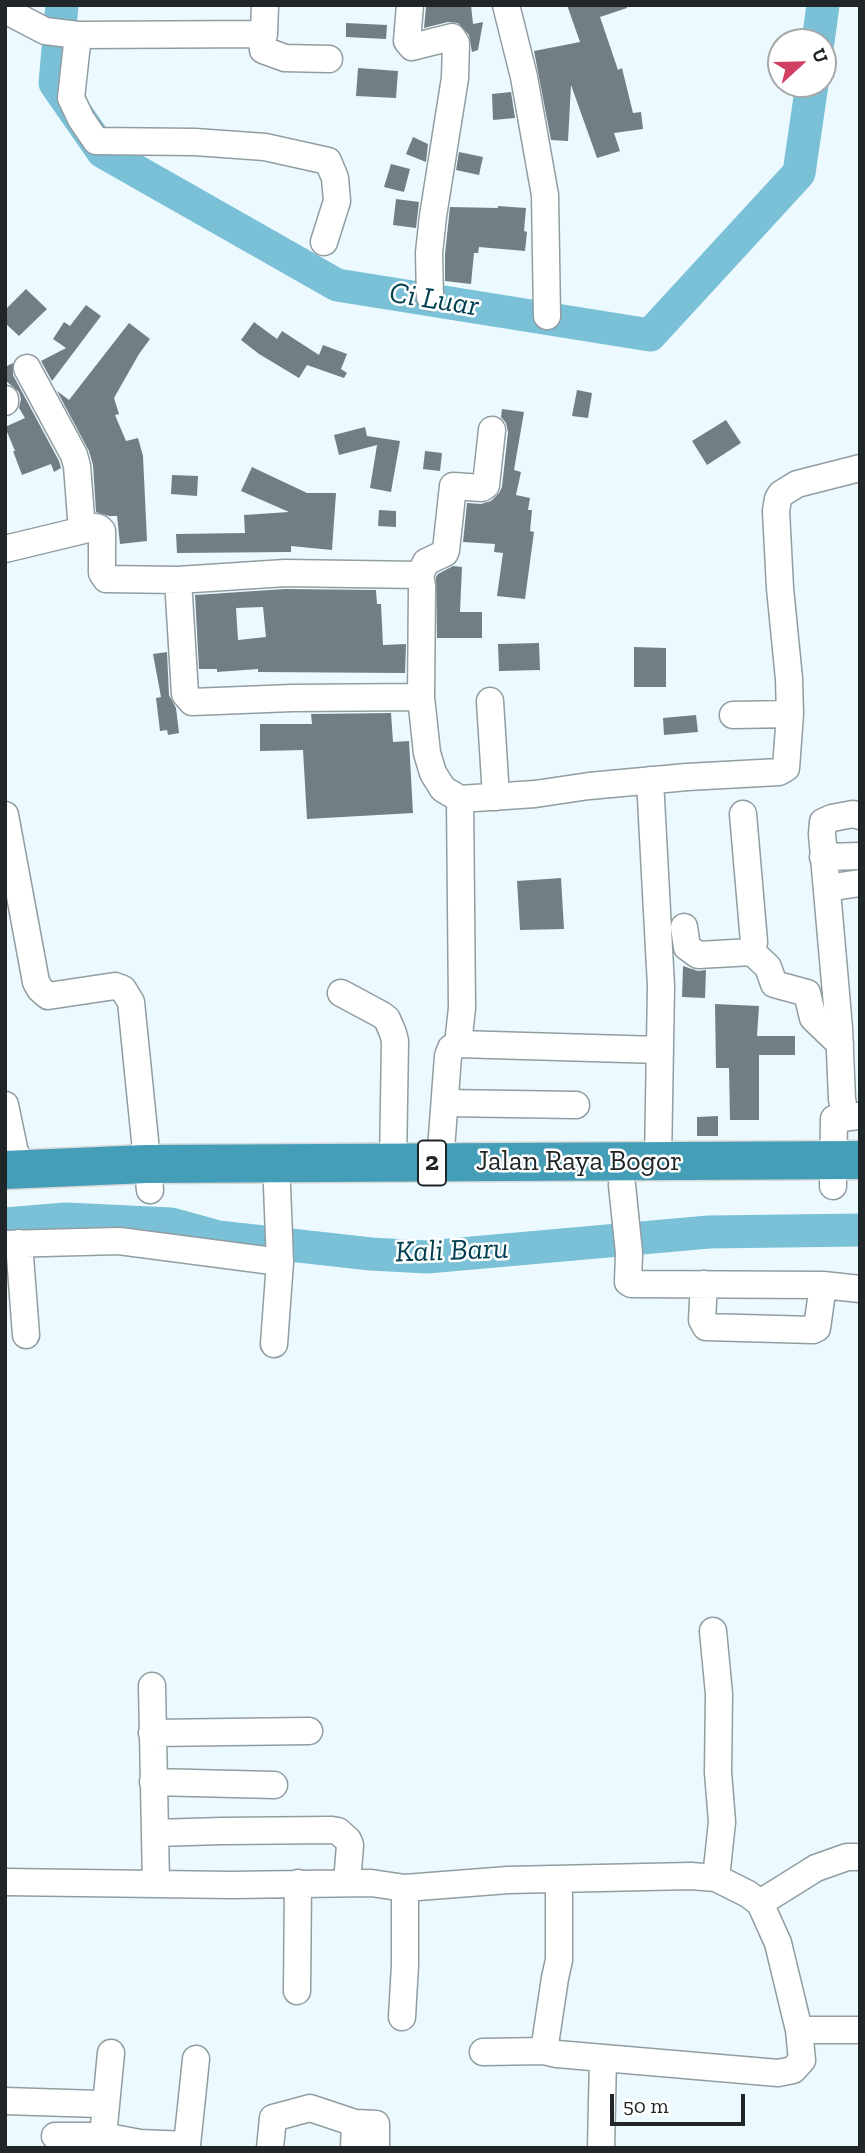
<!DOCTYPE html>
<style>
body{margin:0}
#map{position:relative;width:865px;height:2153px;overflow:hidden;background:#ecfaff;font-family:"Zilla Slab",serif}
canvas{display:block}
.frame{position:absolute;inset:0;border:7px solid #202527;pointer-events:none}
.north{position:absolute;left:767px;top:28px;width:70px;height:70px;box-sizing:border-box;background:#fff;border:2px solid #a6a8a9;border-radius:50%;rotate:68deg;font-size:19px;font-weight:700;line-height:28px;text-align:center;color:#202527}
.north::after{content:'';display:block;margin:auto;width:24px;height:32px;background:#d04063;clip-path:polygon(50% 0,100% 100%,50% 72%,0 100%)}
.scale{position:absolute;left:610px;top:2094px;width:135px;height:32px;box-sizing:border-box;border:4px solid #202527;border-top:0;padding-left:9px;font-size:21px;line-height:24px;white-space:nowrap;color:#202527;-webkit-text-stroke:5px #fff;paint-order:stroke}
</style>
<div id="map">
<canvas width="865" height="2153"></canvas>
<div class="frame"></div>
<div class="north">U</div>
<div class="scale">50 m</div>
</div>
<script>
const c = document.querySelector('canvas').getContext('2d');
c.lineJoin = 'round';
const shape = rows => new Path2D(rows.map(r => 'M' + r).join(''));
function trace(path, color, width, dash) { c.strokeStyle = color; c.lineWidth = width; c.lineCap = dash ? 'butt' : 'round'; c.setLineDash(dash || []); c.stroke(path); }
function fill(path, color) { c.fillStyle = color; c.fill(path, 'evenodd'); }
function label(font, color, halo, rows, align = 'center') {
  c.font = font + ' "Zilla Slab",serif'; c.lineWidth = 5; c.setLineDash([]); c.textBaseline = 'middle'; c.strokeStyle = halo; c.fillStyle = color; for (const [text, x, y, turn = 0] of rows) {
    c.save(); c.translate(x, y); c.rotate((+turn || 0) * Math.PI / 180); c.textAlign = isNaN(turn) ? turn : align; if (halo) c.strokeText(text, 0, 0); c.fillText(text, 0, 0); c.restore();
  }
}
const river = shape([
 [62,5,55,83,103,152,337,285,650,335,799,173,812,84],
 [818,42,823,5],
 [5,1224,66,1219,171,1224,218,1237,371,1254,427,1257,709,1232,860,1230]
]);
const building = shape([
 [471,5,473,24,483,22,478,50,472,52,469,35,458,23,448,22,424,28,426,7],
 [567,5,627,5,627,8,600,17,618,70,622,68,633,113,641,112,643,129,614,133,620,151,597,158,571,85,568,141,551,140,534,51,580,42],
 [346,23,387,25,386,39,346,37],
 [358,68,398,71,396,98,356,96],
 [511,92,515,118,493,120,492,94],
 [413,137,428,144,426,162,406,154],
 [459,152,483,157,479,175,456,170],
 [391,164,410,169,404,192,384,187],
 [396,199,419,202,416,228,393,225],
 [498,206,526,208,524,231,527,232,525,251,479,247,478,253,474,253,471,284,445,281,445,254,450,207,498,208],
 [26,289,47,309,19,336,5,323,5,310],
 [86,305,101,316,52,381,41,361,66,348,53,339,64,322,70,326],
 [254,322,277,339,282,331,319,355,323,345,347,354,341,369,347,373,344,378,307,365,299,378,259,354,241,340],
 [129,323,150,339,139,354,114,398,119,414,115,415,126,441,138,438,143,456,147,541,120,544,117,516,109,516,96,512,93,465,89,451,57,391,69,400],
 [13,363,13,375,59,461,61,468,54,472,51,464,22,475,13,451,15,451,5,427,25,418,19,408,21,399,19,392,5,380,5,367],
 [577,390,592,393,588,418,572,416],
 [502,409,524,412,514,470,521,472,516,495,530,498,528,510,532,510,530,531,534,532,525,599,497,596,503,553,494,552,495,544,463,542,467,503,481,504,491,501,499,493,502,487,508,432,506,423,501,417],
 [726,420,741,443,707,465,692,441],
 [365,427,367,436,400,441,391,492,370,488,377,445,339,455,334,435],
 [425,451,442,453,440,471,423,469],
 [252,467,307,493,336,493,332,550,291,546,291,552,177,553,176,534,245,533,244,515,289,512,241,491],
 [172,475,198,476,197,496,171,494],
 [379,510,396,511,396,527,378,526],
 [453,566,462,567,460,612,482,612,482,638,437,638,436,577,438,574],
 [285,589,376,590,377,604,381,604,383,645,406,644,405,673,258,672,258,669,217,672,217,669,199,669,195,595],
 [263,607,266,637,238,640,236,608],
 [539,643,540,670,499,671,498,644],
 [634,647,666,648,666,687,634,687],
 [167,652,169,695,176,708,179,733,168,735,167,730,160,731,156,698,161,697,153,654],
 [391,713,393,742,409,741,413,813,307,819,303,750,260,751,260,724,312,724,311,714],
 [696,715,698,732,664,735,663,718],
 [561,878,564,929,520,930,517,881],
 [683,966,698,971,706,970,705,998,682,997],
 [715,1004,759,1006,757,1036,795,1036,795,1055,759,1055,759,1120,730,1120,729,1068,716,1068],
 [718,1116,718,1136,697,1136,697,1117]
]);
const minor = shape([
 [410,5,407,41,412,47,452,37,456,43,455,78,433,216,429,253,430,297],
 [506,5,524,77,545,195,547,316],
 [5,10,45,31,78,35,264,34,265,5],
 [264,34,262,42,263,50,285,58,329,59],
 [78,35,71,98,81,119,96,141,195,142,265,147,328,161,335,178,337,201,324,242],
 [27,368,74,455,77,466,82,530],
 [5,399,5,402],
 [492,430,486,485,482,488,453,486,446,550,445,553,426,562,420,575,422,586,421,697,427,753,433,773,443,789,460,799,535,794,589,786,687,777,779,772,786,768,790,714,789,679,780,588,776,511,778,499,781,494,797,484,860,468],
 [5,549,96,527,99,528,102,531,102,573,106,579,178,580,285,573,420,575],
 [178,580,185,694,192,702,292,698,421,697],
 [490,701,496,797],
 [733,715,790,714],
 [650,780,661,986,658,1161],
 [460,799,462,1008,458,1044,659,1050],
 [743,814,754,942,752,952,768,967,774,984,807,993,813,1018,840,1044],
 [5,815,36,982,40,989,48,996,115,986,123,989,131,1002,150,1190],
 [823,857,860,856],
 [827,888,860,883],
 [684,927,687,947,698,955,752,952],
 [341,993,382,1015,387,1019,393,1033,395,1041,393,1163],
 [445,1103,576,1105],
 [5,1105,14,1148,20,1169],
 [845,1116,842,1099,839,1028,822,834,823,822,832,818,853,814,860,816],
 [440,1163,448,1056,451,1048,458,1044],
 [622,1185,629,1253,628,1282,631,1284,823,1285,860,1289],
 [833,1186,834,1119,858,1116],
 [19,1243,26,1335],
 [5,1244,119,1241,280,1262],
 [704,1284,702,1320,706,1327,813,1330,817,1328,823,1285],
 [274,1344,280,1262,277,1186],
 [713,1631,719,1694,718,1772,722,1822,716,1878],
 [152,1686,156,1883],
 [152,1733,309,1731],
 [153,1782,274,1785],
 [155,1833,222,1831,332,1830,338,1831,348,1840,350,1845,347,1883],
 [5,1882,232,1885,371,1883,405,1888,508,1880,691,1876,716,1878,748,1894,760,1903,778,1943,799,2030,860,2030],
 [760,1903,816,1868,847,1857,860,1857],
 [297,1991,298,1883],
 [402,2017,405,1965,405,1888],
 [544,2051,555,1978,559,1960,559,1879],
 [483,2052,544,2051,557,2054,778,2073,793,2070,802,2060,799,2030],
 [111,2053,103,2136,140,2143],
 [5,2101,99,2104],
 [55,2136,103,2136],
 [140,2148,140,2143,187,2145,196,2059],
 [270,2148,273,2118,310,2108,355,2123],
 [354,2148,355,2123,376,2124,376,2148],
 [601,2148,603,2058]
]);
const highway = shape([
 [5,1170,146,1164,860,1160]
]);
const shields = [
 [432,1163,28]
];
const shieldNames = [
 ["2",432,1163]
];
const streetNames = [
 ["Jalan Raya Bogor",579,1162]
];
const waterNames = [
 ["Ci Luar",434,300,9],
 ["Kali Baru",452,1251,-2]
];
trace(river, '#7ac0d6', 33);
fill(building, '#727e83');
trace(minor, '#909da1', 29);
trace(highway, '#d7d8d8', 41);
trace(minor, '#fff', 26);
trace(highway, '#449eb8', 38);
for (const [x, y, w] of shields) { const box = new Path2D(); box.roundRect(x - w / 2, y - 22.5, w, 45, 5); c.fillStyle = '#fff'; c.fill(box); trace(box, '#202527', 2); }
label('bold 26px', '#202527', null, shieldNames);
label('28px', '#202527', '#fff', streetNames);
label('italic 30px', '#004050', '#fff', waterNames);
</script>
